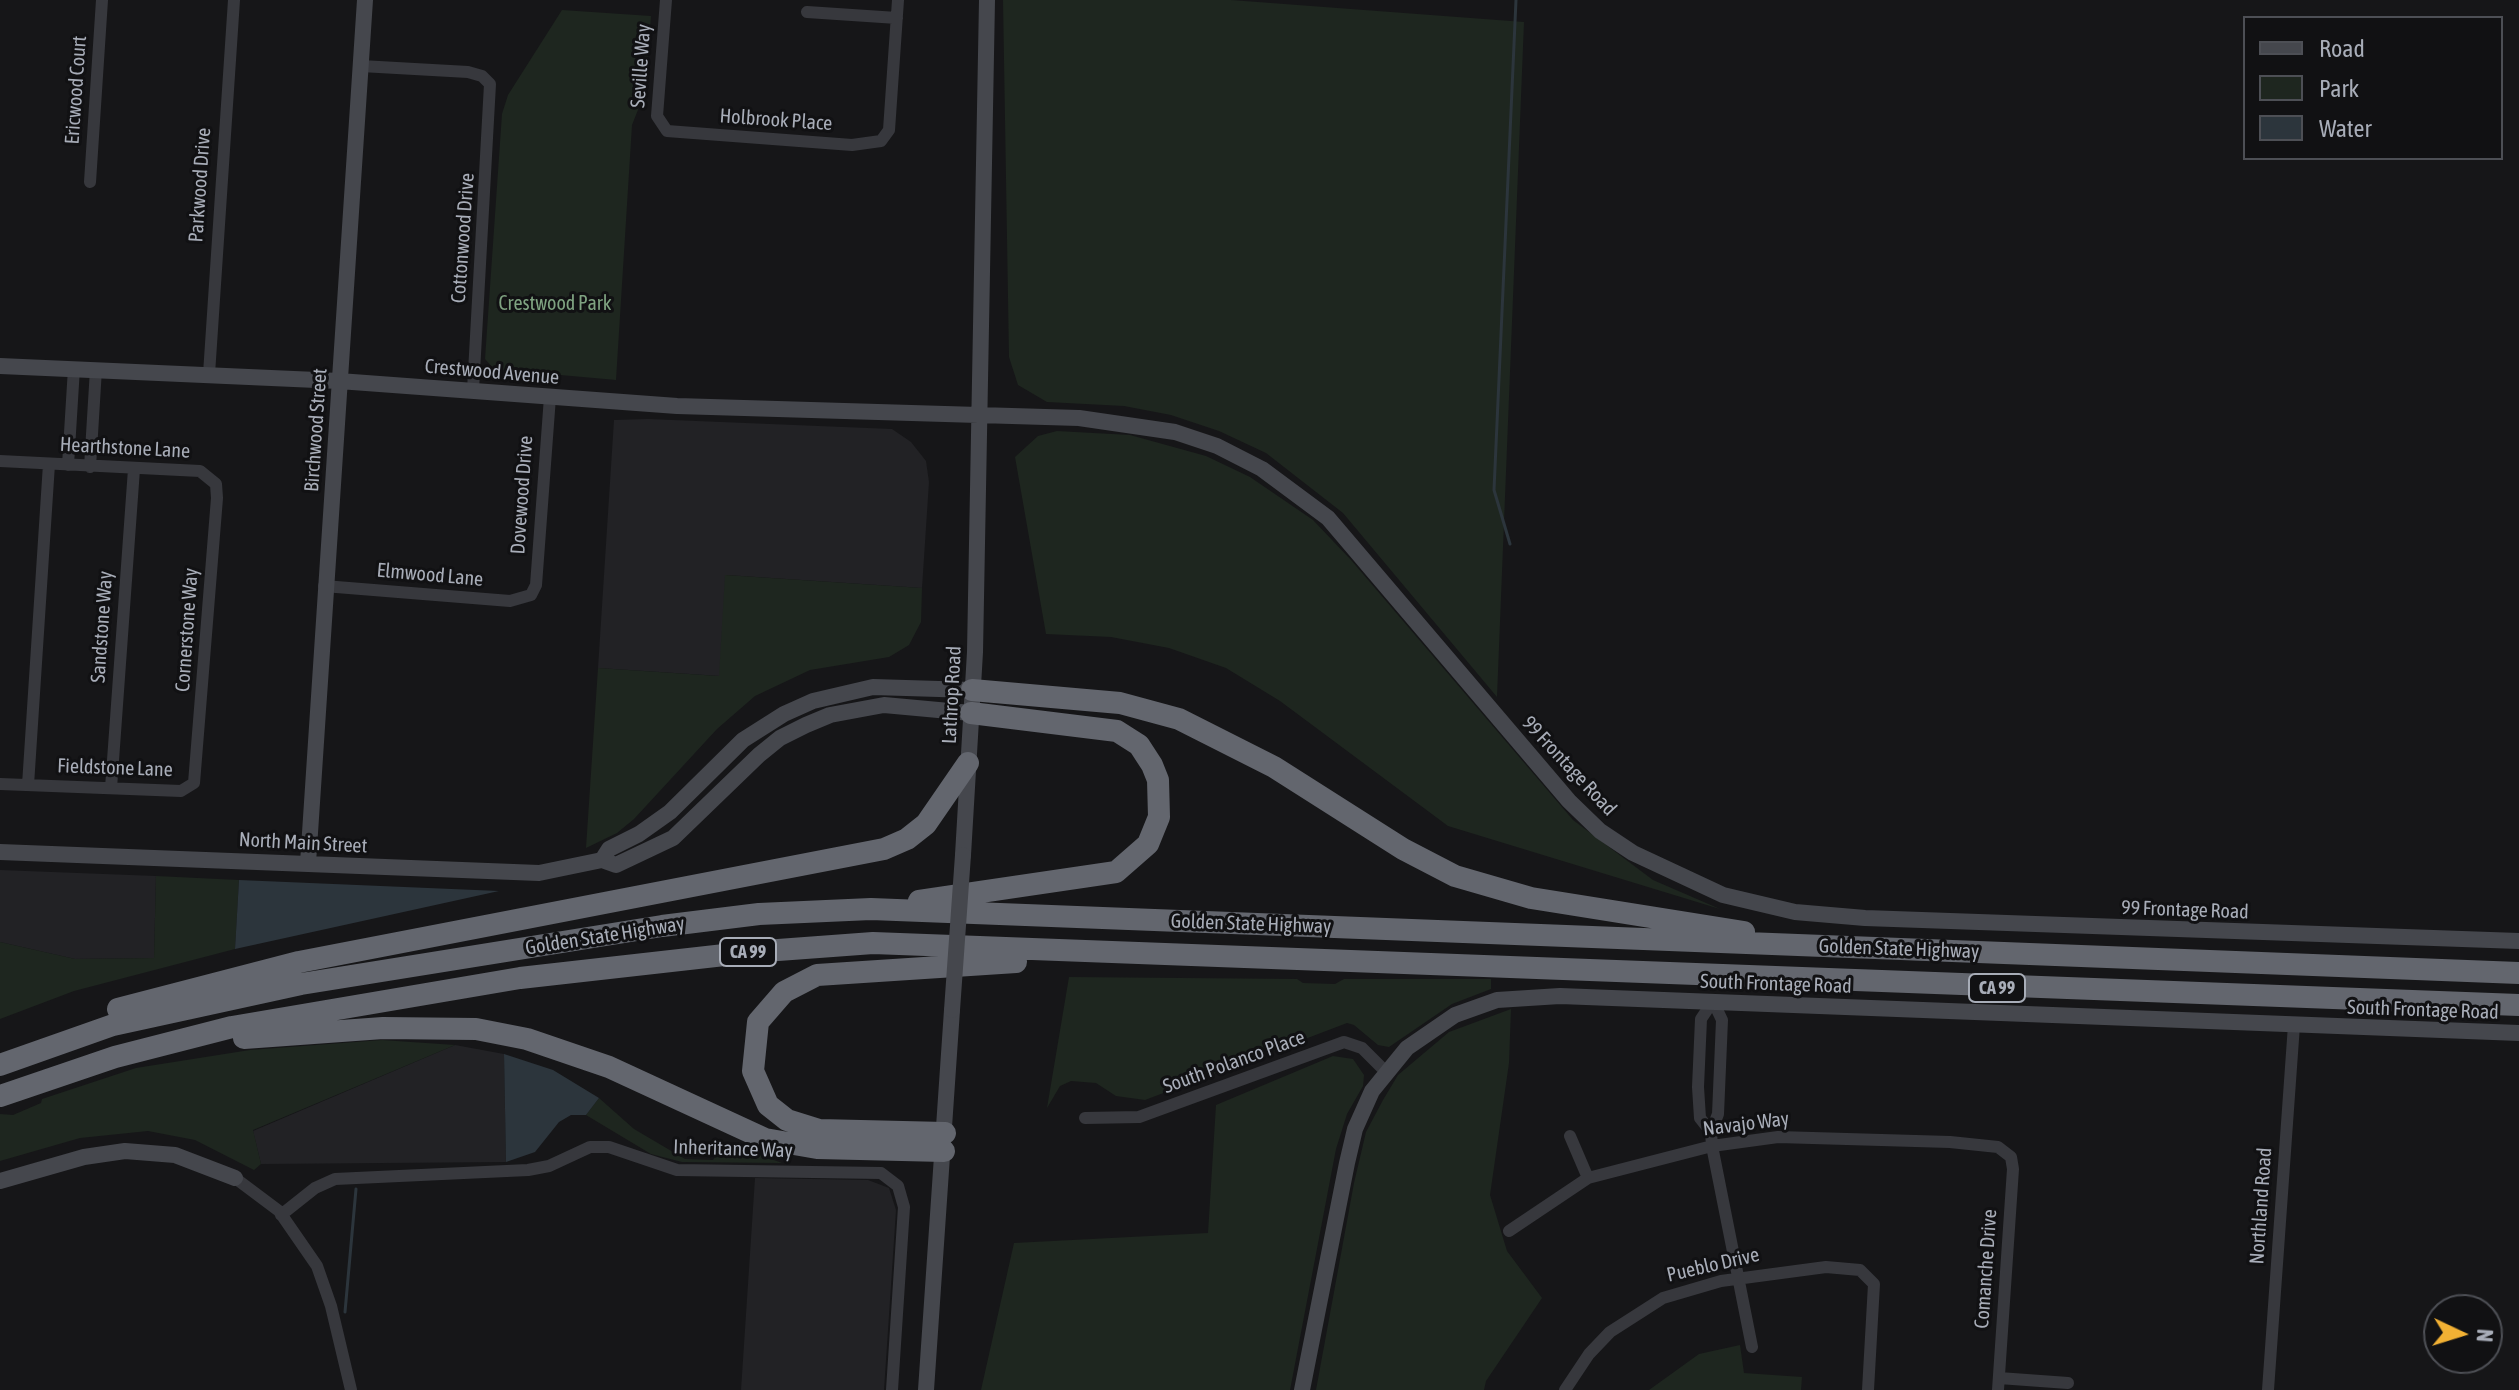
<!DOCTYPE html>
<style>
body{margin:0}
#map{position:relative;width:2519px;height:1390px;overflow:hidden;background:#161618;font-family:"Asap Condensed",sans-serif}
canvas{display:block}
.legend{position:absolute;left:2243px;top:16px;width:260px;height:144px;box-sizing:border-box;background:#111113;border:2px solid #4d4f55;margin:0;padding:10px 14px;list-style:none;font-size:24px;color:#a8adb8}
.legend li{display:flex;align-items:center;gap:16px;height:40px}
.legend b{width:40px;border:2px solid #4d4f55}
.north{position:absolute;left:2423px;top:1294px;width:80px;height:80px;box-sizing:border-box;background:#111113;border:2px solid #4d4f55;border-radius:50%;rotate:94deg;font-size:22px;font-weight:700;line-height:32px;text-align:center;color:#a8adb8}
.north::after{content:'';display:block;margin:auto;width:28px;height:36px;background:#f2b134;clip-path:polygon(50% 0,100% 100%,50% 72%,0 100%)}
</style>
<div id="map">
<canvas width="2519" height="1390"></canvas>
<ul class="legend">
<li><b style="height:10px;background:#45474d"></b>Road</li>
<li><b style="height:22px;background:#1e261f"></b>Park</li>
<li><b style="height:22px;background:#2c353c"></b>Water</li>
</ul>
<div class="north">N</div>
</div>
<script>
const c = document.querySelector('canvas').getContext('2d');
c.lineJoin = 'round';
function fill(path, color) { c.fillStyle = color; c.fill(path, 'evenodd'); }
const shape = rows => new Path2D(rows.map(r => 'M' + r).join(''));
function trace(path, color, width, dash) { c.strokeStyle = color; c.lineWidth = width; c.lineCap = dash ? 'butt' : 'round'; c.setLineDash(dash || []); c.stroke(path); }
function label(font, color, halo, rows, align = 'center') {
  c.font = font + ' "Asap Condensed",sans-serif'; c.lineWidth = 6; c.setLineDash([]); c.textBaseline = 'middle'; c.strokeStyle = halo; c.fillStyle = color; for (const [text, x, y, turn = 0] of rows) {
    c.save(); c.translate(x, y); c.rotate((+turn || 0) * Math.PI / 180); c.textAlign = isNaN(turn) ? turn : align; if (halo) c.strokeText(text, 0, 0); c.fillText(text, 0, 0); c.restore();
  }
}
const built = shape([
 [648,419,892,429,911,442,926,461,929,482,922,588,726,575,720,676,598,668,614,420],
 [0,870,156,876,154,958,75,959,0,942],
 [455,1045,504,1054,506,1162,261,1164,253,1131],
 [755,1178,868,1180,889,1188,896,1210,884,1390,741,1390]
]);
const green = shape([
 [1003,0,1231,0,1524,22,1497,697,1343,513,1266,453,1219,431,1171,415,1124,406,1047,402,1018,385,1009,357],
 [562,10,651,16,645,92,632,125,616,380,494,369,485,359,502,114,508,95],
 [1057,431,1130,435,1206,456,1250,477,1313,520,1351,560,1573,820,1653,880,1720,909,1448,826,1280,701,1226,668,1169,648,1111,637,1046,634,1015,457,1038,436],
 [725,575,922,588,921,622,909,645,889,657,810,670,755,696,717,729,634,819,617,833,586,848,598,668,719,676],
 [156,876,239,880,235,949,74,991,0,1019,0,942,75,959,154,958],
 [1069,977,1297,979,1303,983,1335,984,1344,979,1491,979,1491,989,1452,1004,1389,1047,1378,1045,1354,1025,1347,1023,1145,1100,1116,1096,1096,1083,1071,1081,1060,1086,1047,1108],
 [1511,1009,1509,1063,1490,1195,1507,1251,1542,1298,1486,1381,1484,1390,1316,1390,1354,1183,1366,1132,1383,1100,1398,1075,1449,1032],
 [382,1040,455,1045,253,1130,261,1164,254,1170,195,1140,148,1131,80,1138,0,1161,0,1114,13,1115,41,1103,42,1099,136,1068,250,1050],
 [1333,1056,1353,1059,1364,1075,1363,1086,1347,1114,1336,1149,1290,1390,981,1390,1014,1243,1208,1233,1216,1105],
 [599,1098,634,1129,685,1159,713,1160,724,1142,782,1163,682,1162,651,1154,586,1115],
 [1740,1345,1744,1373,1802,1377,1801,1390,1649,1390,1699,1354]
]);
const water = shape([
 [239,880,499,891,235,949],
 [504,1054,553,1070,599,1098,586,1115,571,1115,559,1122,535,1152,506,1162]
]);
const stream = shape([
 [1510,544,1494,490,1516,0],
 [345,1312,356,1189]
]);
const street = shape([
 [666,0,657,116,667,131,852,145,881,141,889,130,898,0],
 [807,12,897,18],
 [361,66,468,72,482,76,490,84,473,390],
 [90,182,102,0],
 [209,374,234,0],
 [0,461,200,471,216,484,217,498,194,783,181,791,0,784],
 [68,465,74,368],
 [90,467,96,369],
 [324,586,510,601,531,595,536,585,550,397],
 [28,785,49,464],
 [111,788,134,469],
 [1713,1001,1722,1020,1718,1114,1711,1132,1712,1146,1752,1347],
 [1085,1118,1139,1117,1344,1042,1362,1048,1386,1072],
 [1711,1132,1700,1118,1698,1087,1701,1019,1713,1001],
 [1570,1136,1588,1178],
 [235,1178,279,1211,317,1266,331,1306,351,1390],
 [281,1215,315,1188,335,1179,528,1170,549,1166,590,1147,609,1147,677,1170,881,1173,898,1186,904,1207,892,1390],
 [1509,1231,1588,1178,1712,1146,1778,1137,1950,1142,1998,1147,2011,1157,2013,1169,1998,1390],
 [1999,1378,2068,1383],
 [1565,1390,1589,1354,1610,1332,1663,1298,1721,1281,1826,1267,1860,1270,1874,1284,1868,1390],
 [2268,1390,2294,1025]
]);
const secondary = shape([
 [0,366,339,381,677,406,1079,418,1175,432,1217,446,1262,469,1328,518,1569,801,1600,831,1633,853,1723,895,1795,912,1865,918,2519,941],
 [0,852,539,873,602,860,616,865,673,838,759,755,780,738,806,725,830,715,884,705,971,713],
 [963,855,975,652,987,0],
 [602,860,609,849,639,834,670,812,743,740,784,714,813,701,873,687,972,690],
 [308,863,365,0],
 [0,1181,84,1157,125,1151,175,1155,235,1178],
 [926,1390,952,1010],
 [1302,1390,1347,1163,1355,1129,1372,1091,1407,1048,1455,1015,1497,1000,1560,996,2519,1033]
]);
const highway = shape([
 [972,690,1120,703,1179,719,1274,767,1403,849,1455,876,1531,898,1744,932],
 [919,901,1116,872,1148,844,1159,817,1158,780,1152,765,1139,745,1117,731,971,713],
 [118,1009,299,962,884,849,907,839,926,824,968,763],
 [244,1038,383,1028,476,1029,527,1039,609,1067,765,1139,817,1148,944,1151],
 [0,1065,113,1025,301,984,662,926,759,914,871,909,2519,973],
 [0,1096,115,1057,232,1027,520,978,751,952,873,943,2519,1005],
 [945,1133,819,1130,787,1120,768,1105,753,1071,758,1022,784,992,817,975,1016,962]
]);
const secondaryBridge = shape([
 [952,1010,963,855]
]);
const shields = [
 [748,952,56],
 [1997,988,56]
];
const shieldNames = [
 ["CA 99",748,952],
 ["CA 99",1997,988]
];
const streetNames = [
 ["Seville Way",641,66,-86],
 ["Ericwood Court",76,90,-86],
 ["Holbrook Place",776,120,4],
 ["Parkwood Drive",200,185,-86],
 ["Cottonwood Drive",463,238,-86],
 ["Crestwood Avenue",492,372,5],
 ["Birchwood Street",316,430,-86],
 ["Hearthstone Lane",125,448,3],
 ["Dovewood Drive",522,495,-86],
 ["Elmwood Lane",430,575,5],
 ["Sandstone Way",102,627,-86],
 ["Cornerstone Way",187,630,-86],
 ["Lathrop Road",952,695,-87],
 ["99 Frontage Road",1569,766,47],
 ["Fieldstone Lane",115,768,2],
 ["North Main Street",303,843,3],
 ["99 Frontage Road",2185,910,2],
 ["Golden State Highway",1251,924,2],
 ["Golden State Highway",605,936,-9],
 ["Golden State Highway",1899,949,2],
 ["South Frontage Road",1776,984,2],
 ["South Frontage Road",2423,1010,2],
 ["South Polanco Place",1234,1062,-20],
 ["Navajo Way",1746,1124,-7],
 ["Inheritance Way",733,1149,2],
 ["Northland Road",2261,1206,-86],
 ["Pueblo Drive",1713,1265,-13],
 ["Comanche Drive",1986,1269,-86]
];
const parkNames = [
 ["Crestwood Park",555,304]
];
fill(built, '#222225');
fill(green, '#1e261f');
fill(water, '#2c353c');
trace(stream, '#2c353c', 3);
trace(street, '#37383d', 12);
trace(secondary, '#45474d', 16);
trace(highway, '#63666e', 22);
trace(secondaryBridge, '#45474d', 16);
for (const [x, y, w] of shields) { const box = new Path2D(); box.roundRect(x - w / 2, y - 14, w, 28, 6); c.fillStyle = '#111113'; c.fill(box); trace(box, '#a8adb8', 2); }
label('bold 18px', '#a8adb8', null, shieldNames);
label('20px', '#a8adb8', '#111113', streetNames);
label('20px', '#7fa381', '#111113', parkNames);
</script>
